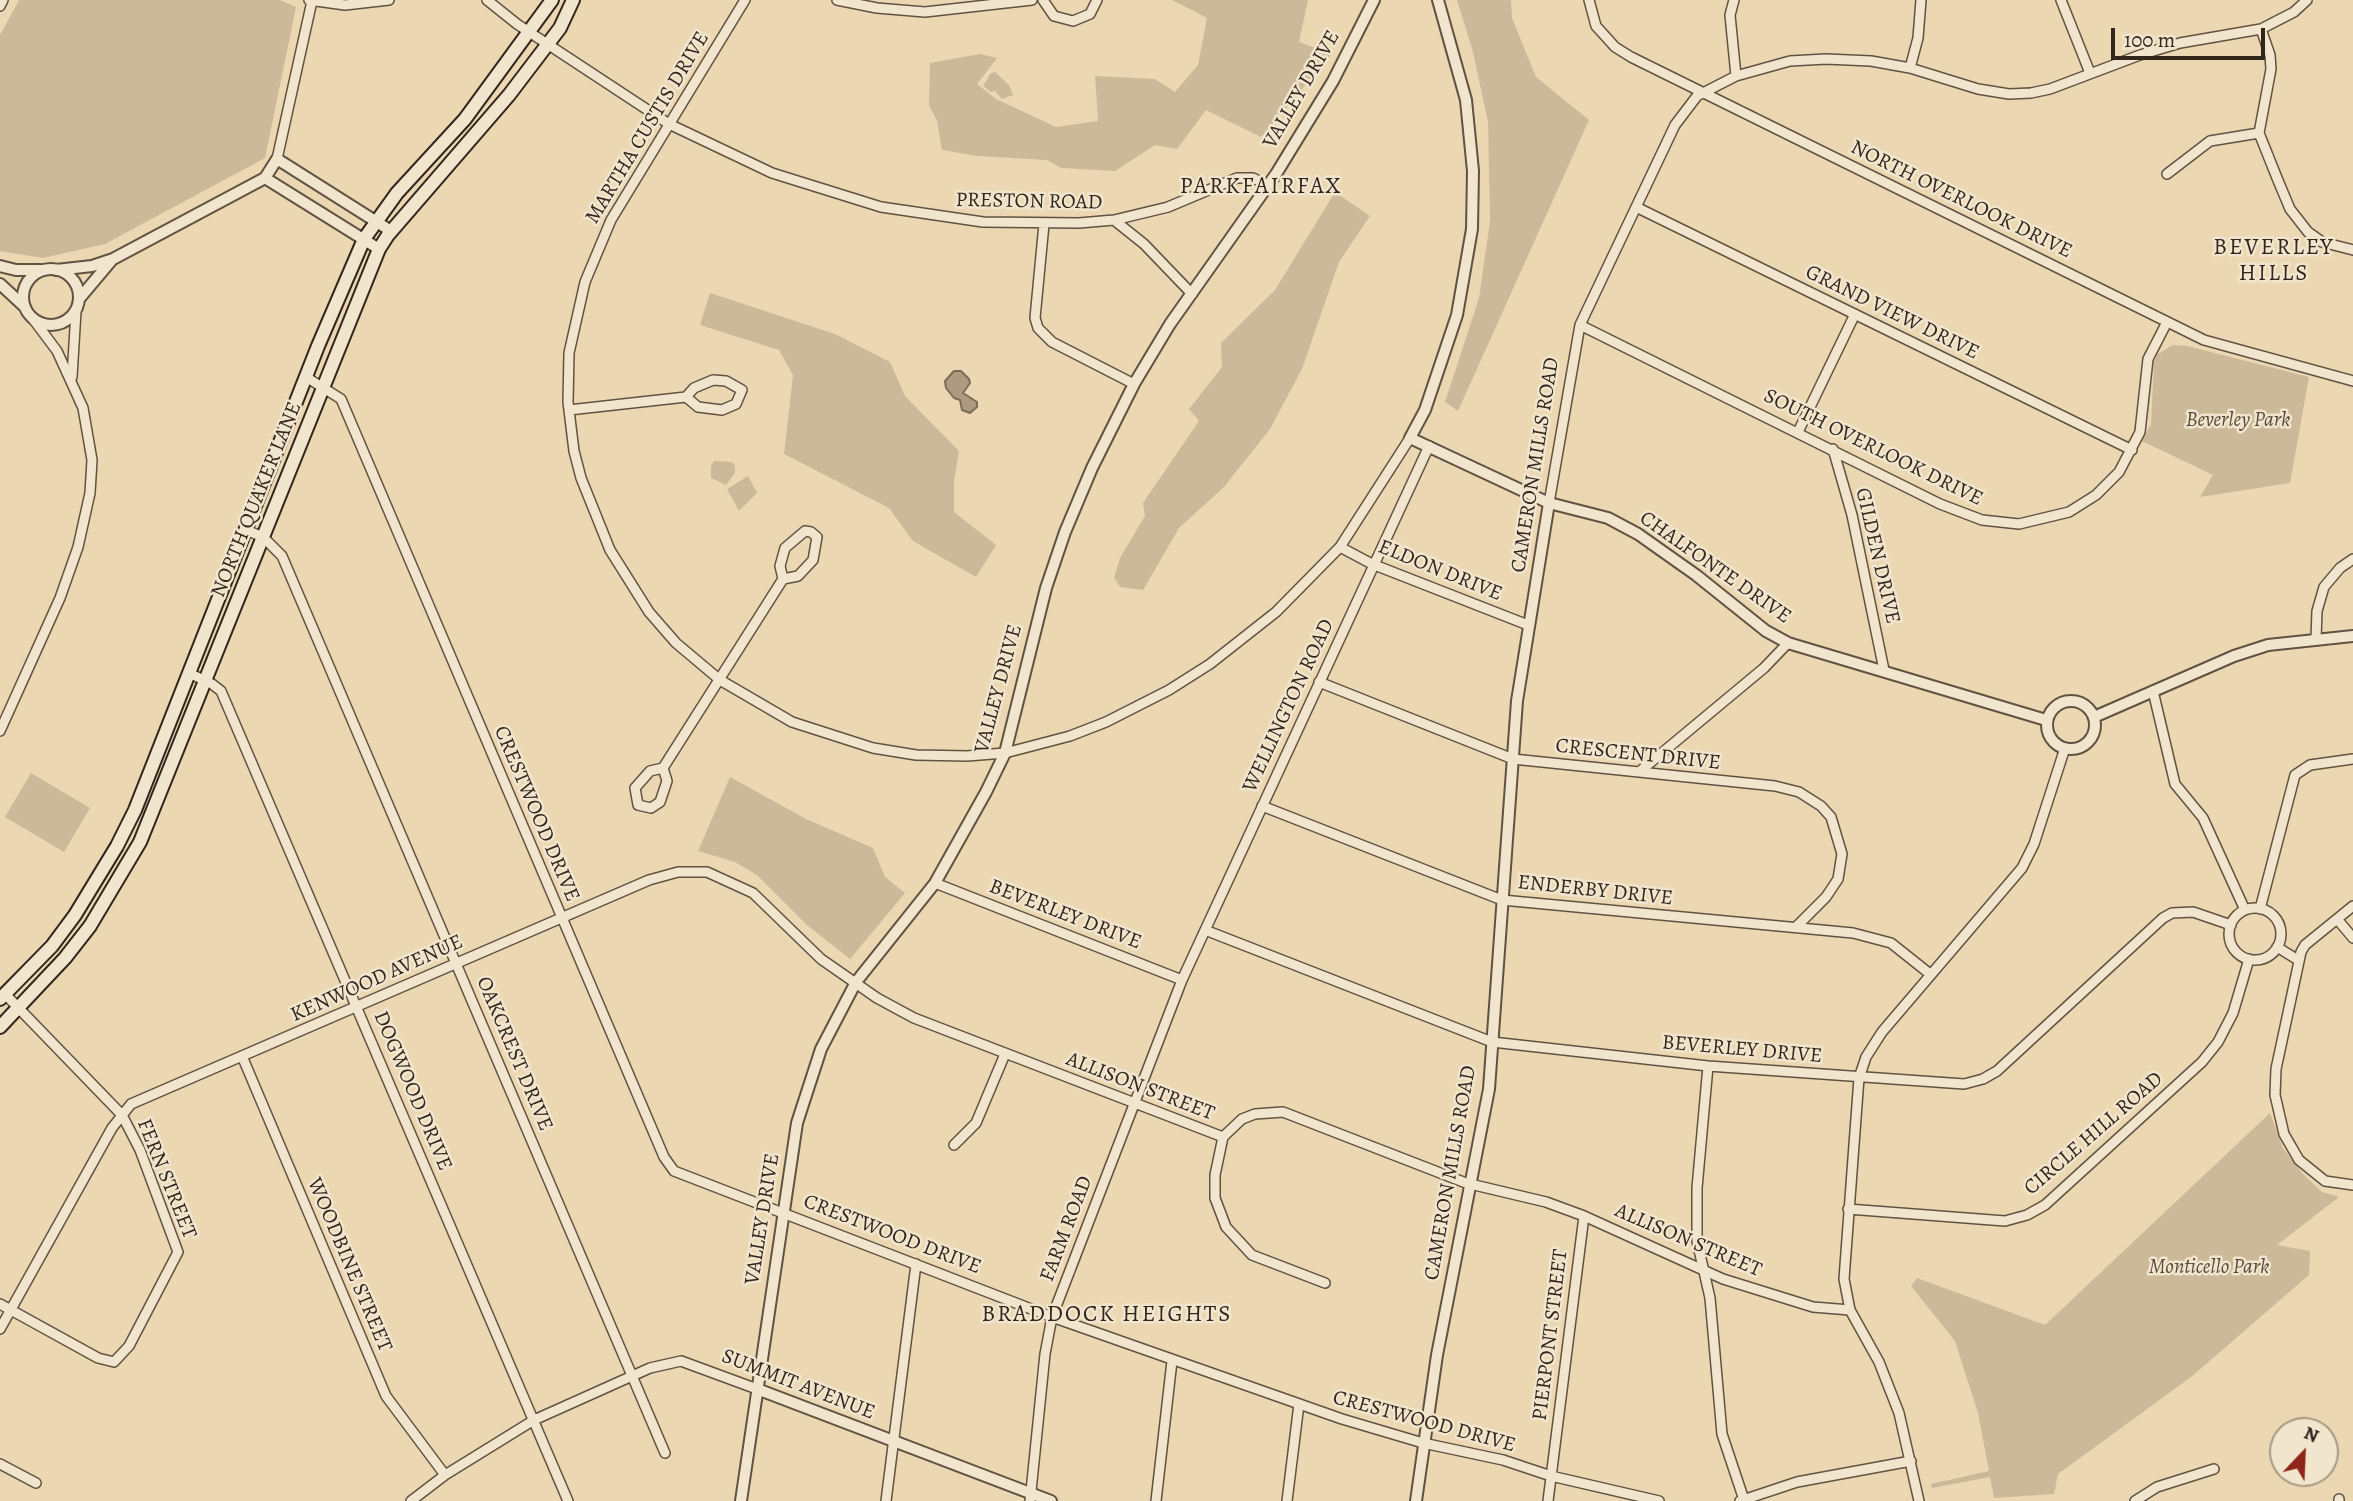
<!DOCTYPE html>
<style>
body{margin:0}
#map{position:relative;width:2353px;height:1501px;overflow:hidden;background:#ebd7b2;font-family:Alegreya,serif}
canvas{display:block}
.north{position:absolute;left:2269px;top:1417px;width:70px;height:70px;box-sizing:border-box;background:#f2e5cd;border:2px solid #a69987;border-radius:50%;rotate:23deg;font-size:19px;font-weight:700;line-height:28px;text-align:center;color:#33261d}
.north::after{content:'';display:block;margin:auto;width:24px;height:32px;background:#8f2418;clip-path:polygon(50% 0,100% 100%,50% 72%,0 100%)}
.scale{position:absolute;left:2111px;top:28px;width:154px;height:32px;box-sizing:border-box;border:4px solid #33261d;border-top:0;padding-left:9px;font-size:21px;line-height:24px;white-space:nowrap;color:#33261d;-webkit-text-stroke:5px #f2e5cd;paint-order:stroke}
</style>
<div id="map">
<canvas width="2353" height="1501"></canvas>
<div class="north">N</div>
<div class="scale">100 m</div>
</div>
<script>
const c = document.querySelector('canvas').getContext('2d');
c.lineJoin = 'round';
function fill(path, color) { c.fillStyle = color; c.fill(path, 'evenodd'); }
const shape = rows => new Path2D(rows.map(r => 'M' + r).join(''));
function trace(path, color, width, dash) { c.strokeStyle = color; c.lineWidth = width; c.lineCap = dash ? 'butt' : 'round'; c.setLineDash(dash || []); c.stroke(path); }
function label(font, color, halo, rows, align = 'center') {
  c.font = font + ' Alegreya,serif'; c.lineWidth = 5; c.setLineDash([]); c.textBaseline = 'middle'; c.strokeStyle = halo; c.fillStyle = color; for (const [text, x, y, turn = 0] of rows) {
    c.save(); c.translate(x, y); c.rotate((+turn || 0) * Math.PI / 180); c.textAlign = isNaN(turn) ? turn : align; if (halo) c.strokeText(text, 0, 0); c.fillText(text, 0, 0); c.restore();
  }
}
const green = shape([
 [19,0,280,0,296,7,265,158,105,244,43,258,0,251,0,35],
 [1172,0,1308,0,1299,42,1332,54,1261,137,1206,110,1177,149,1155,145,1115,171,1061,168,1047,160,977,156,942,150,937,121,929,105,930,63,980,54,997,58,977,84,996,99,1056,127,1098,121,1095,76,1155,79,1175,92,1198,65,1207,18],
 [1457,0,1511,0,1512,18,1536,77,1589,120,1458,411,1445,402,1479,298,1490,221,1488,122,1473,52],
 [995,72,1009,85,1013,95,1002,99,995,91,991,92,983,86,991,73],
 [1335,192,1370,216,1339,262,1302,369,1270,429,1224,487,1179,528,1143,590,1120,587,1114,578,1120,558,1145,516,1143,503,1199,421,1189,409,1222,367,1221,343,1275,290],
 [710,293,835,334,890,362,905,396,959,451,954,481,954,512,996,545,976,577,913,541,889,508,784,454,793,375,779,350,700,325],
 [2173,345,2187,346,2309,377,2290,483,2200,497,2213,475,2142,441,2151,424,2154,361,2158,354],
 [714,461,732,462,735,466,735,473,726,485,711,478,711,466],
 [748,476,757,493,739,511,727,489],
 [31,773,90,808,64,852,5,817],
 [730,777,806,819,873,848,885,877,905,893,850,959,807,925,757,875,735,862,698,851],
 [2270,1113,2283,1148,2302,1173,2322,1192,2339,1197,2277,1245,2310,1251,2309,1275,2191,1377,2058,1474,2054,1494,1994,1498,1990,1477,1932,1488,1931,1484,1989,1471,1978,1413,1955,1341,1911,1286,1917,1278,2045,1325]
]);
const water = shape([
 [954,371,961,371,969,379,970,383,963,393,977,402,977,407,970,413,962,410,960,400,954,398,946,388,945,381,954,371]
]);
const minor = shape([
 [309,0,345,5,389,0],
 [487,0,517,24,669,124,772,173,881,207,983,222,1079,223,1114,220,1168,207,1237,178,1253,178,1267,185],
 [745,0,611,220,585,282,569,353,568,402,574,451,581,478,610,550,649,612,676,643,720,680,792,722,873,748,916,755,967,756,1005,753,1070,736,1106,722,1169,690,1210,664,1276,612,1340,547,1410,438],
 [837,0,877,8,925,12,1032,0],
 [1043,0,1054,16,1073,21,1090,14,1097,0],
 [1589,0,1596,26,1615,47,1631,57,2204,340,2353,381],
 [1734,0,1730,15,1736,76],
 [2061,0,2090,73],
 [0,6,3,0],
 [2261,29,2270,55,2271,69,2259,133,2277,178,2290,209,2308,232,2322,242,2353,250],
 [1910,68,1918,38,1921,0],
 [277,159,312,1],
 [2167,174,2210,141,2259,133],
 [1636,207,2132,450],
 [1114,220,1144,244,1192,294],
 [1044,224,1035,318,1038,328,1052,342,1134,384],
 [1580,325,1940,504,1982,520,2019,524,2069,512,2096,495,2119,472,2140,432,2148,359,2167,322],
 [72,377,76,311],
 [306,377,341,399,664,1157,674,1171,1052,1317,1342,1419,1423,1443,1503,1460,1551,1476,1659,1501],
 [569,410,686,397,698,407,722,410,736,404,742,390,726,381,713,380,694,388,686,397],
 [1798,432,1855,314],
 [1833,449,1852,515,1884,670],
 [1549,503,1580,325,1675,125,1697,96,1736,76,1790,61,1826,59,1871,61,1910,68,1978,89,2009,94,2031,93,2050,89,2140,55,2180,43,2261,29,2294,12,2307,0],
 [246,530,263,537,282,556,665,1453],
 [1340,547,1372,564,1528,625],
 [2316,639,2317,611,2324,587,2340,568,2353,559],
 [189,673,212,684,221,691,568,1501],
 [1319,682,1513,759,1775,786,1799,792,1821,806,1831,817,1842,854,1838,879,1826,897,1797,926],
 [2153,691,2175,784,2203,818,2245,910],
 [0,731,60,598,78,547,90,493,92,460,83,408,57,351,33,319],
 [663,768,667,781,660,802,651,808,638,805,635,788,650,771,663,768,783,579,798,576,813,560,817,537,811,532,805,531,785,548,780,566,783,579],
 [1639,772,1764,668,1788,643],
 [1262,806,1502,900,1853,933,1891,943,1930,974],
 [935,883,1182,980],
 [2353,906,2305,945,2301,952,2276,1069,2275,1095,2284,1134,2299,1160,2325,1181,2353,1185],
 '2229 934a26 26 0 1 1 52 0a26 26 0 1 1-52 0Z',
 [2260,909,2295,775,2310,765,2353,759],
 [2337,919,2353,938],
 [1205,930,1492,1042,1708,1066,1964,1084,1983,1079,1997,1071,2163,918,2172,913,2193,912,2231,925],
 [2277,947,2298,960],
 [242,1056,386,1396,445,1475],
 [1708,1066,1697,1188,1697,1241,1710,1298,1722,1434,1744,1500],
 [954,1145,976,1123,1005,1054],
 [1848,1209,2005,1221,2027,1215,2045,1205,2202,1062,2218,1042,2233,1013,2249,959],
 [1325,1283,1252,1255,1226,1227,1215,1198,1215,1175,1223,1137,1242,1119,1255,1114,1283,1112,1466,1183,1546,1202,1584,1216,1723,1279,1813,1307,1850,1310],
 [0,1304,98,1358,114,1362,129,1346,178,1252,140,1150,122,1115,5,994],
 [0,1329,112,1128,131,1104,649,880,678,872,707,872,753,893,821,959,877,998,914,1018,1223,1137],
 [0,1464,36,1483],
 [411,1501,445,1475,534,1420,650,1368,681,1361,757,1389],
 [886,1501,916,1264],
 [1030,1501,1045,1354,1052,1317,1182,980,1429,446],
 [1156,1501,1172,1361],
 [1287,1501,1299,1404],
 [1548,1501,1584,1216],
 [1740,1501,1797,1482,1911,1461],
 [1919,1501,1899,1413,1879,1362,1850,1310,1844,1279,1859,1078,1866,1057,1882,1032,2022,868,2034,844,2065,748],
 [2135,1501,2157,1487,2214,1469],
 [2339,1501,2339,1499]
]);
const tertiary = shape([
 [1438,0,1466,100,1473,171,1472,229,1457,315,1425,410,1410,438,1549,503,1608,518,1638,534,1696,575,1766,631,1788,643,2046,720],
 [265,178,379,249],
 [0,266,16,270,41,270],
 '23 297a28 28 0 1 1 56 0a28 28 0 1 1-56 0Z',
 [56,270,92,266,113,259,265,178,277,159,391,231],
 [0,284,25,307],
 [79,299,111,261],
 '2047 725a24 24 0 1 1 48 0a24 24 0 1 1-48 0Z',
 [2094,717,2234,656,2268,645,2353,636],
 [757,1389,1051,1501],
 [741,1501,797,1123,821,1049,856,982,935,883,986,792,1005,753,1046,588,1065,532,1092,468,1134,384,1170,324,1276,174,1333,81,1374,0],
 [1416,1501,1437,1355,1489,1089,1517,701,1549,503]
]);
const secondary = shape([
 [0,999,52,946,75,915,117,846,135,810,318,346,364,239,397,193,465,119,552,0],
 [0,1027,65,958,90,926,140,842,379,249,388,235,509,95,560,28,573,0]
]);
const streetNames = [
 ["VALLEY DRIVE",1302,90,-60],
 ["MARTHA CUSTIS DRIVE",648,128,-59],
 ["NORTH OVERLOOK DRIVE",1961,200,26],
 ["PRESTON ROAD",1029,202,1],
 ["GRAND VIEW DRIVE",1892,313,26],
 ["SOUTH OVERLOOK DRIVE",1873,448,26],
 ["CAMERON MILLS ROAD",1536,465,-81],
 ["NORTH QUAKER LANE",257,500,-68],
 ["GILDEN DRIVE",1877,556,77],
 ["CHALFONTE DRIVE",1715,568,35],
 ["ELDON DRIVE",1440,571,22],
 ["VALLEY DRIVE",999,689,-75],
 ["WELLINGTON ROAD",1289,706,-65],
 ["CRESCENT DRIVE",1638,755,6],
 ["CRESTWOOD DRIVE",536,814,67],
 ["ENDERBY DRIVE",1595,891,6],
 ["BEVERLEY DRIVE",1065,915,21],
 ["KENWOOD AVENUE",377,979,-24],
 ["BEVERLEY DRIVE",1742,1050,5],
 ["OAKCREST DRIVE",514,1054,67],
 ["ALLISON STREET",1140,1087,21],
 ["DOGWOOD DRIVE",412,1091,67],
 ["CIRCLE HILL ROAD",2094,1134,-41],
 ["CAMERON MILLS ROAD",1451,1173,-80],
 ["FERN STREET",166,1179,68],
 ["VALLEY DRIVE",763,1219,-81],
 ["FARM ROAD",1067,1229,-69],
 ["CRESTWOOD DRIVE",892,1235,21],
 ["ALLISON STREET",1688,1241,23],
 ["WOODBINE STREET",349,1265,67],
 ["PIERPONT STREET",1551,1335,-83],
 ["SUMMIT AVENUE",798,1385,21],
 ["CRESTWOOD DRIVE",1424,1422,15]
];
const parkNames = [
 ["Beverley Park",2238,421],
 ["Monticello Park",2209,1268]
];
const neighbourhoodNames = [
 ["PARKFAIRFAX",1261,187],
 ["BEVERLEY",2274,248],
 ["HILLS",2274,274],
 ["BRADDOCK HEIGHTS",1107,1315]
];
fill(green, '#ccb999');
fill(water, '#ac9b7f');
trace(water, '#7c6c58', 2);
trace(minor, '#615242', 12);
trace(tertiary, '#615242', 14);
trace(secondary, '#33261d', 16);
trace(minor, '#f2e5cd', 9);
trace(tertiary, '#f2e5cd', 10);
trace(secondary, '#f2e5cd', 12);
label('21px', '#33261d', '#f2e5cd', streetNames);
label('italic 21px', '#594b3c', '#f2e5cd', parkNames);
c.letterSpacing = '2px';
label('23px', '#33261d', '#f2e5cd', neighbourhoodNames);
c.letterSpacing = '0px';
</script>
